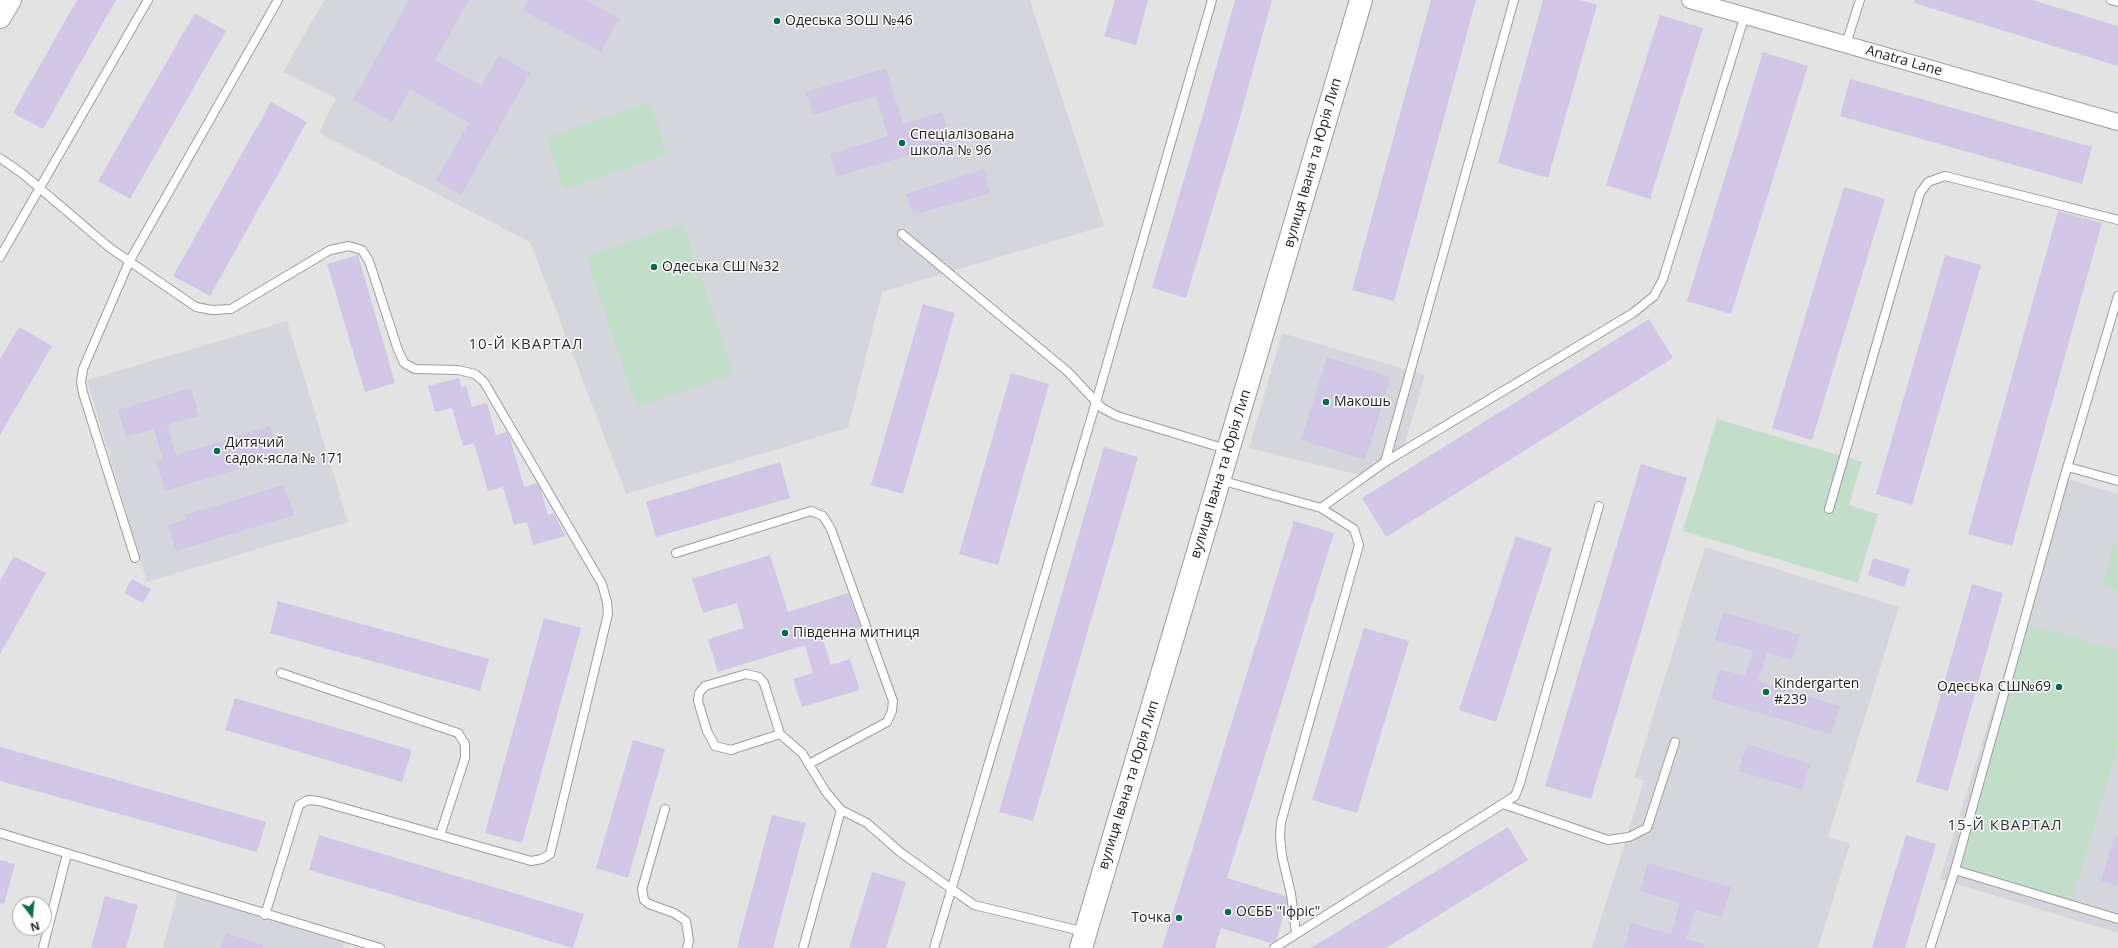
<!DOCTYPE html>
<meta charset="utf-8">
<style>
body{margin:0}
#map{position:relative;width:2118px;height:948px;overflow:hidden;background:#e3e3e4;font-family:"Open Sans",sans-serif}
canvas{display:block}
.north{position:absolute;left:12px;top:896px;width:40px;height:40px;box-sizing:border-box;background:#fff;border:1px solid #a5a5a5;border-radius:50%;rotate:164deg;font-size:11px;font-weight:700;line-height:16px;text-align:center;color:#1d1d1d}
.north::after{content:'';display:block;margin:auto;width:14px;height:18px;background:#036e45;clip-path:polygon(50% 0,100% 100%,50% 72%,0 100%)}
</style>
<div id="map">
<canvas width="2118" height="948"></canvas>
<div class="north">N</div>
</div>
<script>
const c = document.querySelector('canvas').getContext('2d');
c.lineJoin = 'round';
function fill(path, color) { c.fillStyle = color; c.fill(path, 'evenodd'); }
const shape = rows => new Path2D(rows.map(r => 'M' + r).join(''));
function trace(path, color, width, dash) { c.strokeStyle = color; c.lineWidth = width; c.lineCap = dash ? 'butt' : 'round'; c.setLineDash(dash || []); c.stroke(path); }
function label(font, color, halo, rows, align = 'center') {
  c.font = font + ' "Open Sans",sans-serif'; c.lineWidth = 3; c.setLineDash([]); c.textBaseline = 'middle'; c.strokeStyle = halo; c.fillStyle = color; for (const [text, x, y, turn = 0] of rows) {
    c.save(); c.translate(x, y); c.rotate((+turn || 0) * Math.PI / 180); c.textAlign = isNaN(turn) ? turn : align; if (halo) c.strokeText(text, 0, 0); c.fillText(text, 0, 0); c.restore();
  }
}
const built = shape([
 [324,0,1030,0,1104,226,882,292,848,428,626,494,530,242,319,133,336,98,283,72],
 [287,321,348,522,147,582,87,380],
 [1282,333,1425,375,1400,459,1372,478,1249,448],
 [2064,478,2118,494,2118,933,1940,879],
 [1705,547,1899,607,1828,836,1850,844,1818,948,1592,948,1644,781,1634,778],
 [178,892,347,934,343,948,163,948]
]);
const green = shape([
 [650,102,667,155,564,190,546,137],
 [683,223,734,374,637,407,586,256],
 [1717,419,1862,462,1849,505,1878,514,1858,583,1683,531],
 [2114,544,2118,545,2118,591,2102,586],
 [2025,623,2118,650,2118,746,2071,904,1952,869]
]);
const building = shape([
 [77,0,116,0,43,129,13,113],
 [409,0,469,0,435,60,481,86,499,55,530,73,461,195,436,180,469,123,410,89,392,122,353,100],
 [529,0,585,0,619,18,601,51,523,11],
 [1115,0,1148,0,1136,45,1104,36],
 [1235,0,1272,0,1239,121,1186,298,1152,288,1204,111],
 [1431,0,1476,0,1394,301,1352,290],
 [1543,0,1580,0,1597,5,1548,178,1498,163],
 [1915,0,2032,0,2118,26,2118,66,1914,3],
 [195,13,226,31,130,199,98,181],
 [1660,15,1703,28,1650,199,1606,185],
 [1763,52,1808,66,1731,314,1687,301],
 [886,68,903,124,942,112,952,145,927,152,926,150,836,177,830,154,888,136,876,96,813,115,806,92],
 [1850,79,2092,147,2082,184,1840,116],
 [271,102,307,122,210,296,173,276],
 [984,169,990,193,913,215,906,194],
 [1844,187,1885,199,1812,440,1772,428],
 [2058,211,2102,223,2012,546,1968,534],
 [358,255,395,383,365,392,327,264],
 [1945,255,1981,265,1912,505,1876,494],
 [923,304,955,313,903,494,871,485],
 [1649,319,1673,358,1386,537,1362,498],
 [19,327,52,346,0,435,0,359],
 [1327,357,1391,377,1365,460,1301,440],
 [1011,373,1049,384,998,565,959,554],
 [459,378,461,387,466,386,472,407,487,403,496,435,507,432,510,438,524,487,537,483,541,491,548,515,554,513,565,536,533,545,527,522,514,525,503,487,488,491,474,443,463,446,452,408,435,412,428,386],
 [191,388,199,416,167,425,176,455,270,426,279,457,165,491,156,461,163,459,154,429,126,437,118,410],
 [1104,447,1138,457,1033,821,999,812],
 [780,462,790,498,656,537,646,502],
 [1641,464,1687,478,1591,799,1545,786],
 [284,485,294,515,176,551,168,525,187,519,185,515],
 [1294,521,1334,533,1227,878,1286,896,1287,903,1276,941,1271,943,1221,928,1215,948,1162,948],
 [1516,536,1552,548,1496,722,1459,710],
 [770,555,788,612,848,593,861,628,823,640,831,665,850,659,860,690,802,707,793,679,813,673,805,645,718,672,708,639,744,628,737,603,703,613,692,579],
 [14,556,46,573,0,654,0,581],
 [1873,558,1910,569,1904,587,1868,575],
 [132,579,151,589,143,603,124,593],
 [1972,584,2003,593,1948,791,1916,782],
 [278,601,489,659,480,691,270,633],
 [1723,612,1800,635,1792,660,1767,652,1758,681,1840,706,1831,734,1711,699,1720,669,1745,676,1753,651,1715,640],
 [544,618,581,628,522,843,485,833],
 [1364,628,1409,641,1357,813,1312,800],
 [235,698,412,750,402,782,225,730],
 [633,740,665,749,628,878,596,868],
 [1747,744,1810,764,1802,790,1739,771],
 [0,747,266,822,257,852,0,781],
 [772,815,806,823,773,948,737,948],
 [1508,827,1528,860,1386,948,1311,948],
 [319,835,584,914,573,948,309,870],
 [1906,835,1936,844,1905,948,1872,948],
 [2115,835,2118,836,2118,886,2101,881],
 [0,860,15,864,4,904,0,903],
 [1648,863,1731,887,1722,917,1695,910,1686,939,1705,944,1704,948,1624,948,1631,923,1671,934,1680,903,1640,891],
 [872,872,906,882,886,948,849,948],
 [105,896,138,905,126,948,91,948],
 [226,933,263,945,263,948,221,948]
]);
const lane = shape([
 [2111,0,2118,2],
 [1846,44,1860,0],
 [0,158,23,174,110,248,196,307,212,310,231,309,330,250,349,246,362,250,369,261,398,350,404,363,415,369,458,370,475,374,484,382,602,584,607,602,608,614,550,854,542,859,531,861,319,801,308,800,299,805,265,915],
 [902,234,1067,371,1102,408,1117,416,1226,449],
 [0,257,148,0],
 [1385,462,1514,0],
 [2068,467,2118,481],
 [1220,480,1321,508,1354,529,1359,545,1281,822,1280,837,1282,856,1291,894,1296,933],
 [1321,508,1385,462,1633,313,1654,296,1663,279,1745,15],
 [1829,509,1920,193,1928,182,1945,176,2118,220],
 [676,553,811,511,823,516,831,529,893,701,892,711,887,722,809,764],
 [135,558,83,393,81,382,83,369,129,262,278,0],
 [281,673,458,733,465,744,465,758,440,835],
 [780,734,764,683,759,677,746,674,705,686,699,693,698,701,707,731,715,746,731,750,780,734,802,753,826,792,841,810,867,823,900,852,974,905,1085,932],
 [1503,804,1608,840,1629,837,1647,828,1675,742],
 [665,809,642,889,644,900,649,904,674,913,686,921,689,941,687,948],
 [0,833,380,948],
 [1955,870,2118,919],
 [43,948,67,854],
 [803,948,841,810],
 [934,948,1096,402,1212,0],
 [1274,948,1515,796,1520,783,1599,506],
 [1930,948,1955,870,2064,478,2118,296]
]);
const street = shape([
 [1690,0,2118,122]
]);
const secondary = shape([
 [0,17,10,0],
 [1081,948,1361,0]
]);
const markers = [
 [777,21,4,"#036e45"],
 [902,143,4,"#036e45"],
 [654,267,4,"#036e45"],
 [1326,402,4,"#036e45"],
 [217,451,4,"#036e45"],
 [785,633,4,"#036e45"],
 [2059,687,4,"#036e45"],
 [1766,692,4,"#036e45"],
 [1228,912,4,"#036e45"],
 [1179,918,4,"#036e45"]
];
const poiNames = [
 ["Одеська ЗОШ №46",785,21],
 ["Спеціалізована",910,135],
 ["школа № 96",910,151],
 ["Одеська СШ №32",662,267],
 ["Макошь",1334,402],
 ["Дитячий",225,443],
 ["садок-ясла № 171",225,459],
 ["Південна митниця",793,633],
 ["Kindergarten",1774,684],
 ["#239",1774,700],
 ["Одеська СШ№69",2051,687,"right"],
 ["ОСББ \"Іфріс\"",1236,912],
 ["Точка",1171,918,"right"]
];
const streetNames = [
 ["Anatra Lane",1904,61,16],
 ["вулиця Івана та Юрія Лип",1313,163,-74],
 ["вулиця Івана та Юрія Лип",1221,474,-73],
 ["вулиця Івана та Юрія Лип",1129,785,-73]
];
const neighbourhoodNames = [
 ["10-Й КВАРТАЛ",526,345],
 ["15-Й КВАРТАЛ",2005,826]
];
fill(built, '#d5d5dd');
fill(green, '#c2dec8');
fill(building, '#d1c6e5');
trace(lane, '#9d9c9e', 10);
trace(street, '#9d9c9e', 18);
trace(secondary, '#9d9c9e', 24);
trace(lane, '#fff', 8);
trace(street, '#fff', 16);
trace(secondary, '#fff', 22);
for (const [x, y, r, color] of markers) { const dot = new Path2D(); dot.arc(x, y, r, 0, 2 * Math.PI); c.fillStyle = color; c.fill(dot); trace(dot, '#fff', 1.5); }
label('14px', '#1d1d1d', '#fff', poiNames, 'left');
label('14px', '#1d1d1d', '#fff', streetNames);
c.letterSpacing = '1px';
label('15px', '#2d2d2e', '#fff', neighbourhoodNames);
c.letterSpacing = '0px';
</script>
